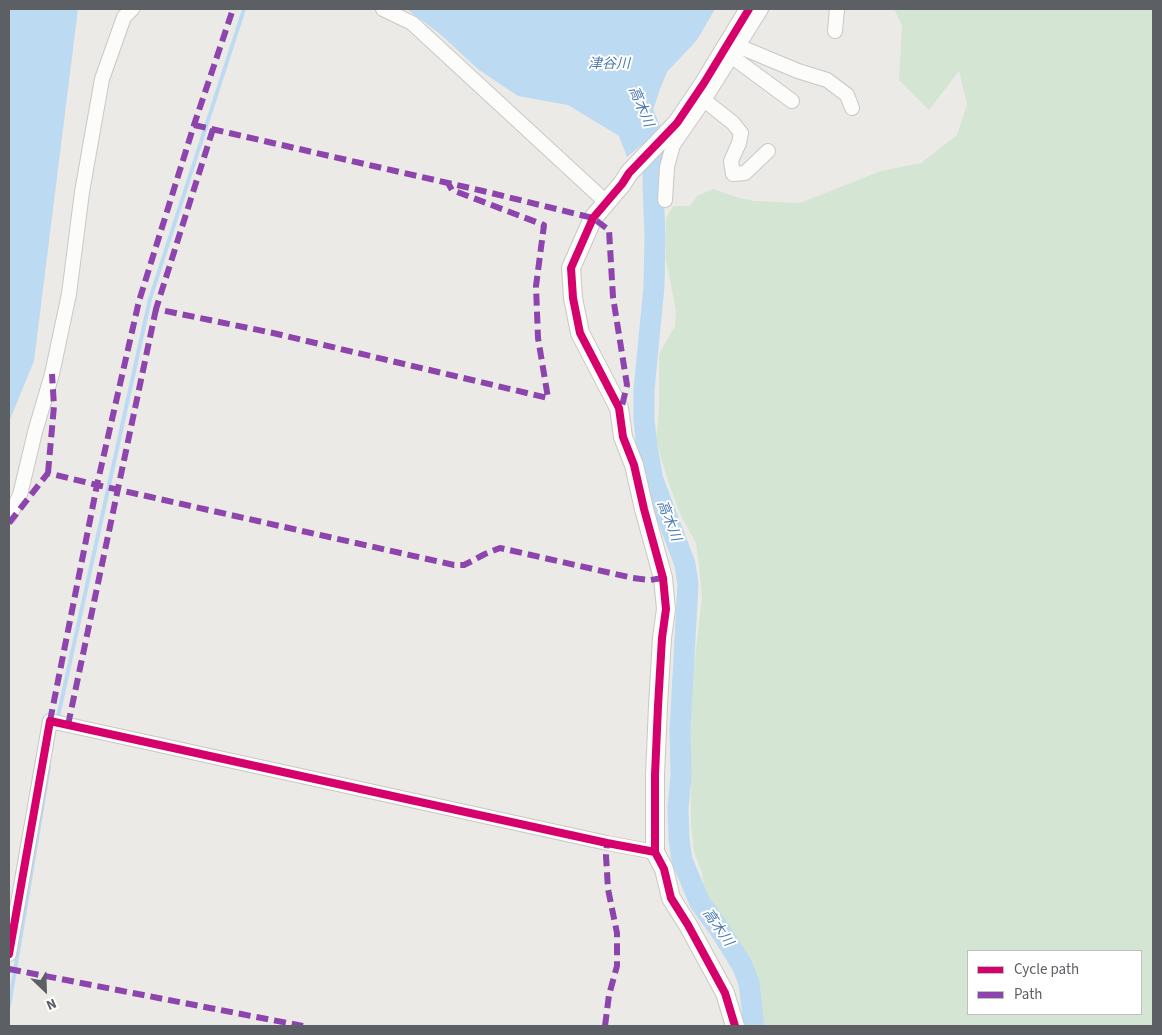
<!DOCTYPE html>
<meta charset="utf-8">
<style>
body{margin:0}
#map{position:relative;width:1162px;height:1035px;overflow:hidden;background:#ebeae6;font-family:"Source Sans 3",sans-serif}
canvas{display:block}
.frame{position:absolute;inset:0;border:10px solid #5c5f63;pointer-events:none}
.legend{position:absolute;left:967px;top:950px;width:175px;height:65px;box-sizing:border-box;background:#fff;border:1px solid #bebfc1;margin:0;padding:6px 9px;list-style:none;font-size:15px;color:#5c5f63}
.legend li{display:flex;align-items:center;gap:10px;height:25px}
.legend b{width:25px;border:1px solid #bebfc1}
.north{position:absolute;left:20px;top:965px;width:50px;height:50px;-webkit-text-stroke:4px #fff;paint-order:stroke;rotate:156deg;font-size:14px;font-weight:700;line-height:20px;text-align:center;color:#5c5f63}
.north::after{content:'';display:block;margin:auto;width:18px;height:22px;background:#5c5f63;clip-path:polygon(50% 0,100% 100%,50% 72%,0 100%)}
</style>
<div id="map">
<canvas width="1162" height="1035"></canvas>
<div class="frame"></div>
<ul class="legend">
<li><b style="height:6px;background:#d6006c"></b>Cycle path</li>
<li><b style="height:6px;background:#8e44ad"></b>Path</li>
</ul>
<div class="north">N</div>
</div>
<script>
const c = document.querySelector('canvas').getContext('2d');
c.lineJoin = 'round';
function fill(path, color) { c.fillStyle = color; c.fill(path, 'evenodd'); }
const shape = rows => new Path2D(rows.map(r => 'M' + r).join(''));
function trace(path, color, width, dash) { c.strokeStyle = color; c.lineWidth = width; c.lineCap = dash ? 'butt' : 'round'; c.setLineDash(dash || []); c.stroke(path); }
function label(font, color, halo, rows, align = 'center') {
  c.font = font + ' "Source Sans 3","Noto Sans JP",sans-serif'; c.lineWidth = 4; c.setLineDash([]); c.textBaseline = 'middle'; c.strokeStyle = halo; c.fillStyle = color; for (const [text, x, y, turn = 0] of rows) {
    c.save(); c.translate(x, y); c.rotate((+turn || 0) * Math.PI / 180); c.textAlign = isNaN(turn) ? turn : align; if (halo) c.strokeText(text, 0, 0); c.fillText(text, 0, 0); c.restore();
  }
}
const green = shape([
 [894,9,1153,9,1153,1026,765,1026,759,999,746,954,722,916,705,894,702,873,694,852,691,825,690,710,693,674,702,597,699,565,696,543,681,516,668,481,656,441,659,407,659,354,675,326,676,311,666,260,666,218,673,206,690,206,697,196,713,189,736,197,754,201,800,203,881,171,921,163,957,135,967,104,959,71,929,110,899,80,902,25],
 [968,951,1141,951,1141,1014,968,1014]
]);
const water = shape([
 [9,9,78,9,34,361,9,422],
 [407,9,715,9,697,40,667,72,660,89,653,110,651,137,627,157,619,136,568,105,518,96,479,70,440,34]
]);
const stream = shape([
 [57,721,150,299,244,9],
 [9,1006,49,767]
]);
const river = shape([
 [640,105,654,139,653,184,655,236,654,286,644,390,644,419,647,447,653,480,685,564,688,585,680,730,681,775,678,809,679,839,682,860,700,903,720,930,742,965,749,983,754,1026]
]);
const minor = shape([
 [383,9,412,23,606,202],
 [835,31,837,9],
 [738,46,798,71,827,80,847,95,852,108],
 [731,56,792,101],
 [704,100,733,123,741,133,739,143,731,161,733,174,745,173,768,151],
 [665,200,667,167,673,145,704,100,761,9],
 [9,517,20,495,35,432,52,374,69,294,82,192,102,79,124,17,132,9],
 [9,954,50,721,607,843,655,852]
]);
const tertiary = shape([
 [735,1026,725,993,688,925,671,898,664,869,655,852,655,775,658,706,662,638,666,609,663,578,644,509,634,465,623,437,619,408,580,333,573,298,571,268,593,218,622,184,629,173,677,123,704,83,749,9]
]);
const quiet = shape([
 [194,125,483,191,593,218,609,230,613,297,627,385,621,410],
 [213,129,156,309,273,333,548,398,538,338,536,286,544,225,452,190,448,183],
 [48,473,54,406,52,374],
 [9,523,48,473,97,485,454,565,464,565,470,562,485,554,500,548,633,578,650,580,663,578],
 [50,721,97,485,139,301,194,125,233,9],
 [68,725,156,309],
 [9,969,303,1026],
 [605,1026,609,995,617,966,617,933,608,889,606,856,607,843]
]);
const cycleway = shape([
 [9,954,50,721,607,843,655,852],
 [735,1026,725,993,688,925,671,898,664,869,655,852,655,775,658,706,662,638,666,609,663,578,644,509,634,465,623,437,619,408,580,333,573,298,571,268,593,218,622,184,629,173,677,123,704,83,749,9]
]);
const waterNames = [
 ["津谷川",609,65],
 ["高木川",640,107,67],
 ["高木川",668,521,69],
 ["高木川",717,928,55]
];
fill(green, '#d4e6d3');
fill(water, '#bddaf3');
trace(stream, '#bddaf3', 4);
trace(river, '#bddaf3', 21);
trace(minor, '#c8c8c8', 16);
trace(tertiary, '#c8c8c8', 20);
trace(minor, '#fcfcfb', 14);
trace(tertiary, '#fcfcfb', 18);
trace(quiet, '#8e44ad', 6, [12, 6]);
trace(cycleway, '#d6006c', 8);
label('italic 14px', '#4a79b1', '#fff', waterNames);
</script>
